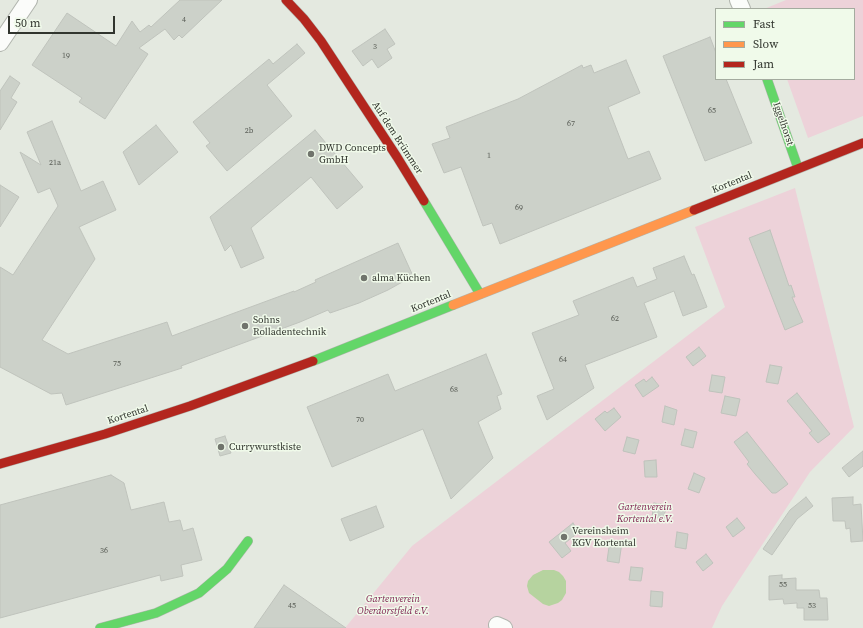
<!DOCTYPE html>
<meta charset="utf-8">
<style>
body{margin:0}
#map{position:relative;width:863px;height:628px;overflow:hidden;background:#e4e9e0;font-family:"Source Serif 4",serif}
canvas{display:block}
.legend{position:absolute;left:715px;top:8px;width:140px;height:72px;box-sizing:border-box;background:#f0faea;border:1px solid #a4ab9f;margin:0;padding:5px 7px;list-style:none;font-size:12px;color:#31352e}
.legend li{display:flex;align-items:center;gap:8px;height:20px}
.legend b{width:20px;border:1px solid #a4ab9f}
.scale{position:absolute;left:8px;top:16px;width:107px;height:18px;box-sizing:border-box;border:2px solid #31352e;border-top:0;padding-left:5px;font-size:12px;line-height:14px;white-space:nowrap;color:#31352e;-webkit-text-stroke:3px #f0faea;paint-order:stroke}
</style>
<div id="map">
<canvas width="863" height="628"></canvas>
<ul class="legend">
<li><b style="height:5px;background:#63d668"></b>Fast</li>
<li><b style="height:5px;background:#ff974d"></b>Slow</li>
<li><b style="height:5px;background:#b3261e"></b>Jam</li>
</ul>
<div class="scale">50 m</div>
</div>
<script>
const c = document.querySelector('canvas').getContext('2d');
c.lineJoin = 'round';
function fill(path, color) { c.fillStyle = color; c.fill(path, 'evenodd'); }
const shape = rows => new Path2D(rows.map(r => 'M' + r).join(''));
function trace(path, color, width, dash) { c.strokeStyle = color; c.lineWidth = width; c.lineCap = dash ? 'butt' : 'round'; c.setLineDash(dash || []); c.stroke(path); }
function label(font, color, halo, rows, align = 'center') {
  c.font = font + ' "Source Serif 4",serif'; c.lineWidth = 3; c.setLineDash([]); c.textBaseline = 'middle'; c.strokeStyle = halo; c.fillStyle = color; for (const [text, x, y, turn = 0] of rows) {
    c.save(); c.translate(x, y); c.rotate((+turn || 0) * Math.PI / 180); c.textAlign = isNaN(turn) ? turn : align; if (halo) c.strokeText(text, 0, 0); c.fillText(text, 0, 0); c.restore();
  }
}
const green = shape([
 [786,0,863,0,863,116,808,138,787,79,854,79,854,9,764,9],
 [795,188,854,427,810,472,722,606,712,628,345,628,412,546,725,307,695,227]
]);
const water = shape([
 [543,570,554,570,559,572,563,576,566,581,566,593,562,600,558,603,549,606,543,604,529,593,527,586,528,581,533,575]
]);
const building = shape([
 [180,0,222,0,182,38,179,35,174,40,165,29,139,48,148,54,105,119,79,102,82,98,32,65,67,13,116,46,132,21,140,32,149,25,151,27,180,0],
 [385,29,395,44,387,49,392,58,378,68,372,59,363,66,352,51,385,29],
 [710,37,716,53,716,79,726,79,752,143,705,161,663,56,710,37],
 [297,44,305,53,267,85,292,116,227,171,206,146,210,143,193,122,269,59,273,64,297,44],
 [626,60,640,93,608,107,628,159,649,151,661,179,500,244,492,223,483,226,461,167,444,173,432,144,450,138,446,127,518,99,582,65,583,68,591,65,594,73,626,60],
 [10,76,20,83,11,98,17,102,0,130,0,91,10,76],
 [52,121,81,191,103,181,116,210,79,227,95,259,42,340,68,354,167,322,172,336,294,291,294,292,316,282,315,280,398,243,413,276,388,290,359,303,330,313,328,310,300,322,181,366,182,368,66,405,62,393,51,394,0,367,0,267,13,275,58,206,50,188,38,193,20,152,41,165,27,132,52,121],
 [156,125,178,152,139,185,123,152,156,125],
 [315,130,363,187,337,209,311,177,251,228,264,258,241,268,231,245,225,251,210,217,315,130],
 [0,185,19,197,0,227,0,185],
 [770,230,789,286,791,285,795,297,792,297,803,322,785,330,749,238,770,230],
 [684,256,692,275,694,274,707,307,683,316,674,291,644,303,657,337,585,365,594,388,547,420,537,396,554,389,532,333,579,315,573,301,633,277,637,287,657,279,653,268,684,256],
 [699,347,706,356,693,366,686,357,699,347],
 [486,354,502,394,497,396,501,409,478,422,493,458,451,499,423,429,332,467,307,407,388,374,395,391,486,354],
 [770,365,782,367,778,384,766,382,770,365],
 [712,375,725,377,722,393,709,391,712,375],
 [652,377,659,386,643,397,635,385,644,379,646,382,652,377],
 [797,393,830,434,818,443,809,433,812,431,787,401,797,393],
 [725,396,740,399,736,416,721,413,725,396],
 [665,406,677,410,674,425,662,422,665,406],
 [614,408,621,417,605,431,595,419,605,411,607,413,614,408],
 [685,429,697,432,693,448,681,445,685,429],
 [747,432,788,484,776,493,772,493,755,474,747,464,749,462,734,442,747,432],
 [225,436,231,453,220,456,215,439,225,436],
 [627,437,639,440,635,454,623,451,627,437],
 [863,451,863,466,849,477,842,468,863,451],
 [656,460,657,477,645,477,644,461,656,460],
 [694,473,705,478,699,493,688,489,694,473],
 [111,475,124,483,131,510,164,502,169,522,180,520,183,531,193,528,202,560,181,565,183,576,161,581,160,575,0,618,0,505,111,475],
 [806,497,813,506,797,519,772,555,763,549,790,510,806,497],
 [853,497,853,505,861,504,863,541,851,542,850,528,846,529,845,521,833,521,832,498,853,497],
 [654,503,666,505,664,518,652,517,654,503],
 [376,506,384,527,350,541,341,519,376,506],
 [737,518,745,528,733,537,726,527,737,518],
 [573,523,579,532,565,543,571,551,562,558,549,542,573,523],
 [677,532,688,534,686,549,675,547,677,532],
 [610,540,622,542,619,563,607,561,610,540],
 [706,554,713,563,703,571,696,562,706,554],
 [631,567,643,568,641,581,629,580,631,567],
 [782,575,782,579,796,578,796,590,819,590,820,598,827,598,828,620,804,620,804,608,797,608,797,603,784,604,783,599,769,600,769,576,782,575],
 [284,585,346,628,254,628,284,585],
 [651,591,663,592,662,607,650,606,651,591]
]);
const street = shape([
 [738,0,742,9],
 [0,43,29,0],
 [497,625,504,628]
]);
const fast = shape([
 [767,79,798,168],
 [424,201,480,294],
 [313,361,453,305],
 [100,628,156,613,199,593,227,569,248,541]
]);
const slow = shape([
 [453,305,694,210]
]);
const jam = shape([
 [286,0,304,19,321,41,397,157,424,201],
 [694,210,863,143],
 [0,464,105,434,190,406,313,361]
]);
const markers = [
 [311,154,4,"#70746c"],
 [364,278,4,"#70746c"],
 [245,326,4,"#70746c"],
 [221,447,4,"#70746c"],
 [564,537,4,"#70746c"]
];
const numberNames = [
 ["4",184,20],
 ["3",375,47],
 ["19",66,56],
 ["65",712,111],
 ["67",571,124],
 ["2b",249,131],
 ["1",489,156],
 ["21a",55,163],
 ["69",519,208],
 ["62",615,319],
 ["64",563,360],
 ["75",117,364],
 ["68",454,390],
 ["70",360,420],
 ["36",104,551],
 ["55",783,585],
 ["45",292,606],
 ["53",812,606]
];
const streetNames = [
 ["Iggelhorst",783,124,71],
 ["Auf dem Brümmer",397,138,57],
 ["Kortental",732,183,-22],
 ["Kortental",431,302,-22],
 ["Kortental",128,415,-18]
];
const poiNames = [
 ["DWD Concepts",319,148],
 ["GmbH",319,160],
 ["alma Küchen",372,278],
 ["Sohns",253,320],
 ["Rolladentechnik",253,332],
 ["Currywurstkiste",229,447],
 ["Vereinsheim",572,531],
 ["KGV Kortental",572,543]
];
const parkNames = [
 ["Gartenverein",645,507],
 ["Kortental e.V.",645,519],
 ["Gartenverein",393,599],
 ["Oberdorstfeld e.V.",393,611]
];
fill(green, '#edd2d9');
fill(water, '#b6d39f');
fill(building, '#ccd1c9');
trace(building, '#bfc3bc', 1);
trace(street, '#b1b5ae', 18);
trace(fast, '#b1b5ae', 10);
trace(slow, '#b1b5ae', 10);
trace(jam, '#b1b5ae', 10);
trace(street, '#fbfcfa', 16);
trace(fast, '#63d668', 9);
trace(slow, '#ff974d', 9);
trace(jam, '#b3261e', 9);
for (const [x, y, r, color] of markers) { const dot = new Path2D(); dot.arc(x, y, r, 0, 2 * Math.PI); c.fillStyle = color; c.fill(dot); trace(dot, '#f0faea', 1.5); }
label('8px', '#585c55', null, numberNames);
label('10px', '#31352e', '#f0faea', streetNames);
label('10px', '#31352e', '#f0faea', poiNames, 'left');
label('italic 10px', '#7f2150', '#f0faea', parkNames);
</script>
